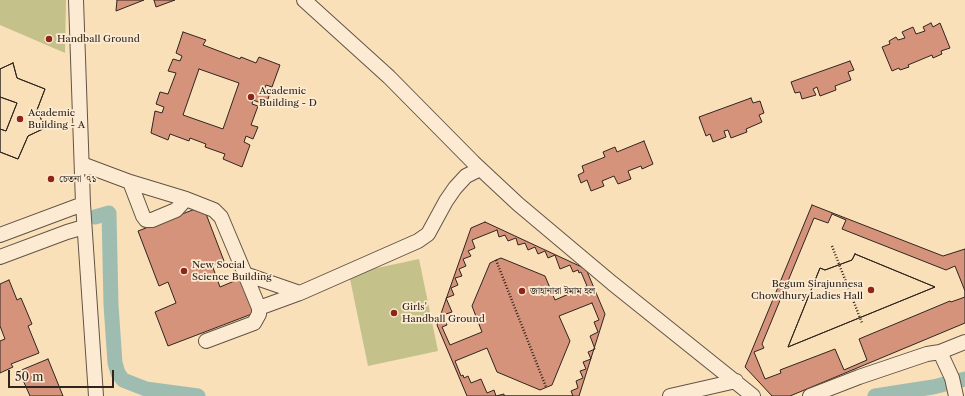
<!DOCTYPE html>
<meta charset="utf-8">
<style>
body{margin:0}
#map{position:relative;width:965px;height:396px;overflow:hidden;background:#fae0b9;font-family:"Libre Caslon Text",serif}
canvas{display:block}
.scale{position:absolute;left:8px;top:370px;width:106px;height:18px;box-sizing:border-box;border:2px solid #2f251e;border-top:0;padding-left:5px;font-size:12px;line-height:14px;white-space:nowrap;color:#2f251e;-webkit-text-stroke:3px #fcebd2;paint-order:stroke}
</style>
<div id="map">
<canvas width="965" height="396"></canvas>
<div class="scale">50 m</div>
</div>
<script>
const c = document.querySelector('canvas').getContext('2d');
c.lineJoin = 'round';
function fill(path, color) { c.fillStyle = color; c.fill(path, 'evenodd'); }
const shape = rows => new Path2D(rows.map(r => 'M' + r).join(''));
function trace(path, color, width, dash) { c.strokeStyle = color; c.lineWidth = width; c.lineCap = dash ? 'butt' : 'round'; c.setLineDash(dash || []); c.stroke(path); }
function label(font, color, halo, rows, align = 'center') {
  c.font = font + ' "Libre Caslon Text","Noto Serif Bengali",serif'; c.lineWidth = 3.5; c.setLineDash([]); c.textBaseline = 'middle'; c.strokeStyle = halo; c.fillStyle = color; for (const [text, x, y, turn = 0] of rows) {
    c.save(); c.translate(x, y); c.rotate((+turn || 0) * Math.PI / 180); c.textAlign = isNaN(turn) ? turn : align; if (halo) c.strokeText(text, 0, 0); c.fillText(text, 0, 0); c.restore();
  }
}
const green = shape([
 [0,0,66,0,65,53,0,25],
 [419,259,438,351,368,366,349,274]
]);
const canal = shape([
 [95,217,109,213,111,305,115,363,118,373,123,380,146,389,198,396],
 [875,396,933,387,965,379]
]);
const building = shape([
 [117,0,144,0,116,11,117,0],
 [154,0,175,0,156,7,154,0],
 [931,23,933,27,940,23,950,48,941,51,942,54,933,58,932,55,908,65,909,67,900,70,899,68,892,71,882,47,890,44,889,41,896,37,898,40,905,38,902,32,913,27,916,34,925,31,923,27,931,23],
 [183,32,206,40,203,45,240,59,241,57,256,63,259,57,280,65,272,87,266,85,264,90,270,93,266,105,253,100,252,104,258,106,251,125,258,127,253,139,246,136,244,142,250,145,242,167,223,159,225,154,205,147,206,144,190,138,189,141,170,134,168,140,151,133,155,111,162,113,164,107,156,104,160,92,168,94,176,73,168,71,173,59,180,61,182,56,176,53,183,32],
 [199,69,239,83,223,129,183,115,199,69],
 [850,61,854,70,848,72,851,80,835,86,836,90,820,96,817,87,813,89,816,95,802,99,800,92,795,93,791,82,850,61],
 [13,63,17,78,45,89,37,110,45,128,28,136,18,159,0,152,0,129,6,131,17,103,0,97,0,69,13,63],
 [13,63,17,78,45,89,37,110,45,128,28,136,18,159,0,152,0,69,13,63],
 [0,97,17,103,6,131,0,129,0,97],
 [751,98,753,103,760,101,764,113,759,115,762,122,746,129,747,132,731,138,728,130,724,131,726,137,713,142,710,134,706,136,699,117,751,98],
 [644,141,653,164,642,169,641,166,628,171,631,179,618,184,614,176,602,181,604,186,591,191,587,180,581,183,578,175,584,172,582,166,605,157,603,152,615,147,617,152,644,141],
 [812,205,943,256,965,249,965,323,790,396,772,396,745,367,812,205],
 [203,206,224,261,212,265,220,287,244,277,257,312,168,346,155,312,176,303,168,282,159,286,138,231,203,206],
 [832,214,846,220,842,229,946,270,955,266,965,291,965,297,951,302,950,301,859,339,867,360,844,370,835,349,780,370,781,373,765,379,754,352,764,348,762,344,814,218,828,223,832,214],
 [855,254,935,287,788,347,820,268,825,270,852,260,855,254],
 [485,222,586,269,605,314,579,396,467,396,437,325,471,228,485,222],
 [497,230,499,237,505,235,508,241,516,238,518,245,525,243,528,250,535,247,538,254,545,251,548,258,555,255,560,269,570,265,573,272,578,270,579,273,581,272,587,286,555,300,545,276,501,258,496,260,490,263,472,306,482,332,450,345,442,327,447,325,443,315,452,312,446,298,454,295,451,288,458,285,455,278,462,276,459,269,466,266,463,259,471,256,468,251,475,248,472,240,497,230],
 [855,254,935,287,788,347,820,268,825,270,852,260,855,254],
 [9,280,17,300,21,298,32,324,28,326,39,353,11,364,13,367,0,373,0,341,5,339,0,326,0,284,9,280],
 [592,303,599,320,594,322,598,332,590,336,595,349,588,352,591,359,583,362,586,369,580,371,583,378,576,381,578,388,571,391,573,396,504,396,504,394,496,396,494,390,487,393,481,379,471,383,468,376,464,378,463,375,461,376,455,361,487,348,497,372,540,390,552,385,570,341,559,316,592,303],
 [48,359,63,396,30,396,19,371,48,359]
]);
const path = shape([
 [832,246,862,323],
 [496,260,546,387]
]);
const minor = shape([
 [76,0,83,204,96,396],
 [304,0,389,77,473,162,518,204,612,283,753,396],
 [82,164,130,182,186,199,214,210,221,217,245,274,300,293,418,241,428,234,446,201,455,188,466,176,480,169],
 [130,182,143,216,146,220,152,220,176,210,186,199],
 [0,235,83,204],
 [0,257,67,232,84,227],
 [245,274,259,308],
 [206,341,254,323,259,314,259,308,300,293],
 [940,352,952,378,956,396],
 [670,396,736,381],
 [810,396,859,377,927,354,940,352,965,342]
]);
const markers = [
 [49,39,4,"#8f2418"],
 [251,97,4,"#8f2418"],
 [20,119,4,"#8f2418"],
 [51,179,4,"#8f2418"],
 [184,271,4,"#8f2418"],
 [871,290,4,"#8f2418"],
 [522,291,4,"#8f2418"],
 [394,313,4,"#8f2418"]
];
const poiNames = [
 ["Handball Ground",57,39],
 ["Academic",259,91],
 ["Building - D",259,103],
 ["Academic",28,113],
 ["Building - A",28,125],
 ["চেতনা '৭১",59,179],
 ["New Social",192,265],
 ["Science Building",192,277],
 ["Begum Sirajunnesa",863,284,"right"],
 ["Chowdhury Ladies Hall",863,296,"right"],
 ["জাহানারা ইমাম হল",530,291],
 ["Girls'",402,307],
 ["Handball Ground",402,319]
];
fill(green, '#c4c18b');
trace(canal, '#9ebdb0', 15);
fill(building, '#d6937c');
trace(building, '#2f251e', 1);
trace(minor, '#625445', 16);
trace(path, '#2f251e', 2.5, [1, 2]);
trace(minor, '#fcebd2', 14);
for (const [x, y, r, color] of markers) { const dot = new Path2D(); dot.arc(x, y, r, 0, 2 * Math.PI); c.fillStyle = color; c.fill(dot); trace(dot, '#fcebd2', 1.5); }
label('10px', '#2f251e', '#fcebd2', poiNames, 'left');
</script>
